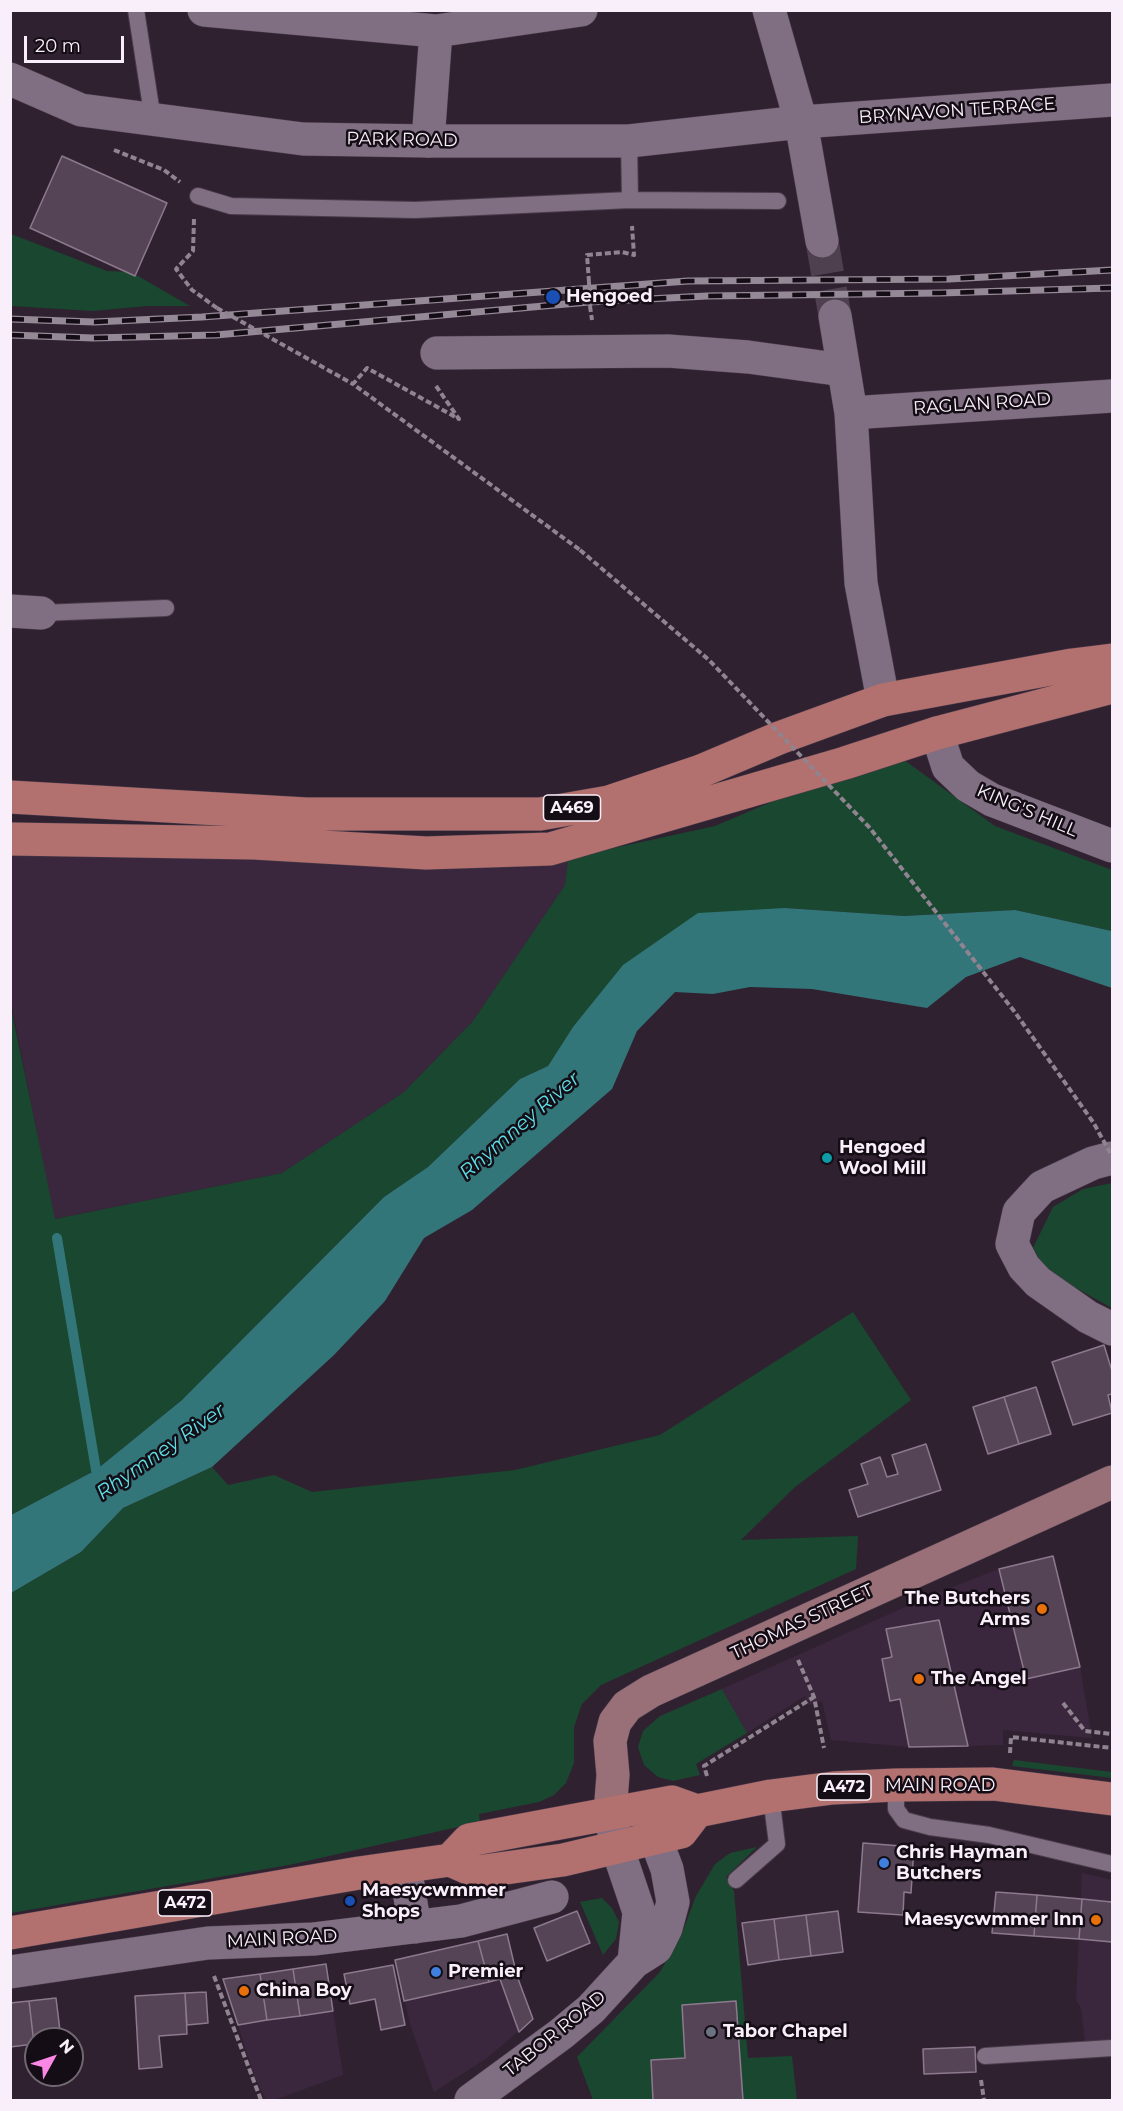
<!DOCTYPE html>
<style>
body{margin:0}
#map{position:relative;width:1123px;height:2111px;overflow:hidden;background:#302131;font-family:Montserrat,sans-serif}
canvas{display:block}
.frame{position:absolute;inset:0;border:12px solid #f9effa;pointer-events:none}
.north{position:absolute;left:24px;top:2027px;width:60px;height:60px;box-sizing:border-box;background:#140d15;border:2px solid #706771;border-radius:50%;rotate:50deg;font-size:16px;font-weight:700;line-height:24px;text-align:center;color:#f9effa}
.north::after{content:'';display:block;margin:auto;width:21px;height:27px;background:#fb87e5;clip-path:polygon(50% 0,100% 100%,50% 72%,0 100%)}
.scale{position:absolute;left:24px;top:36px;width:100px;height:27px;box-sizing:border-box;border:3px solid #f9effa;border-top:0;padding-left:8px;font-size:18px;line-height:21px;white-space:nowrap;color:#f9effa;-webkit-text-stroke:4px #140d15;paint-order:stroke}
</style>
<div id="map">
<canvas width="1123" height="2111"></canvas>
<div class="frame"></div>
<div class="north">N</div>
<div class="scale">20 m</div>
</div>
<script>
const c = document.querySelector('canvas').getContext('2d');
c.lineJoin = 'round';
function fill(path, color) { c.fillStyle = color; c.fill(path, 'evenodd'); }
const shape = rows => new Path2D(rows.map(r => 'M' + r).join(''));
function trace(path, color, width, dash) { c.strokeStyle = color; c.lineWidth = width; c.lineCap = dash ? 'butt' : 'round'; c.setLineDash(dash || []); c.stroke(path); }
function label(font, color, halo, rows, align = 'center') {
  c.font = font + ' Montserrat,sans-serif'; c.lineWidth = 5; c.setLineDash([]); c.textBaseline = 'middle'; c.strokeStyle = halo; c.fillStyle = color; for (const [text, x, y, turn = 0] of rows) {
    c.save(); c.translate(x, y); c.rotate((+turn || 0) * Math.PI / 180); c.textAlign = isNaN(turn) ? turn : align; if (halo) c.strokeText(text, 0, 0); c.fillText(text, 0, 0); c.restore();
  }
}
const built = shape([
 [10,852,568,858,565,885,473,1021,404,1092,282,1173,54,1219,11,1002],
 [1053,1556,1080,1667,1092,1738,1003,1730,1003,1745,909,1747,831,1740,822,1701,808,1705,805,1696,747,1733,722,1689,932,1595,999,1569],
 [1082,1873,1112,1880,1112,2039,1085,2041,1081,2008,1076,2000],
 [507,1934,517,1976,533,2019,487,2058,434,2092,410,2024,395,1960],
 [326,1964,343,2075,274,2100,266,2100,254,2075,223,1979]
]);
const green = shape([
 [11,234,107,271,131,272,190,306,147,306,93,311,11,306],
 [900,757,995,826,1112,870,1112,931,1015,910,904,916,785,908,573,1027,548,1066,520,1079,428,1167,384,1197,182,1400,96,1470,11,1515,10,1003,55,1219,282,1173,404,1092,473,1021,565,885,568,858,715,826,797,791],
 [1112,1183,1112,1308,1047,1272,1033,1248,1053,1207,1083,1189],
 [853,1312,911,1400,795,1487,741,1540,858,1536,856,1569,601,1685,582,1704,574,1727,574,1763,566,1783,554,1795,539,1802,479,1814,480,1822,289,1865,11,1913,11,1593,81,1552,123,1508,212,1467,228,1485,274,1475,312,1492,515,1470,660,1435],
 [722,1689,747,1733,696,1764,700,1775,673,1781,658,1777,644,1765,638,1747,643,1731,660,1716],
 [1014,1760,1112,1772,1112,1778,1012,1766],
 [757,1847,726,1877,734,1891,748,2058,792,2056,797,2100,593,2100,577,2057,660,1972,681,1936,696,1896,715,1864,730,1853],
 [602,1898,612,1908,619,1922,616,1939,603,1955,580,1902]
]);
const water = shape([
 [785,908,904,916,1015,910,1112,931,1112,988,1020,957,966,977,927,1008,812,989,750,987,713,994,675,992,637,1031,612,1089,472,1210,424,1238,385,1301,334,1355,212,1467,123,1508,81,1552,11,1593,11,1515,96,1470,182,1400,384,1197,428,1167,520,1079,548,1066,573,1027,623,965,698,913]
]);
const stream = shape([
 [57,1238,96,1470]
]);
const building = shape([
 [62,156,167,203,135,276,30,228,62,156],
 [1104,1345,1112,1371,1112,1394,1108,1395,1112,1413,1073,1425,1052,1362,1104,1345],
 [1036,1387,1051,1434,1019,1444,1004,1397,1036,1387],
 [1004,1397,1019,1444,988,1454,973,1407,1004,1397],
 [926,1444,941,1490,858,1517,849,1490,868,1484,861,1464,880,1457,887,1477,898,1474,892,1455,926,1444],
 [1053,1556,1080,1667,1026,1679,999,1569,1053,1556],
 [939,1620,968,1746,909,1747,900,1699,890,1701,882,1659,892,1657,886,1629,939,1620],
 [863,1843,914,1847,911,1893,904,1892,903,1915,858,1912,863,1843],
 [996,1892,1037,1895,1034,1936,992,1933,996,1892],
 [1037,1895,1082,1899,1079,1939,1034,1936,1037,1895],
 [1082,1899,1112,1902,1112,1942,1079,1939,1082,1899],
 [577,1911,590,1943,547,1961,534,1928,577,1911],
 [838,1911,843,1952,811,1956,806,1915,838,1911],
 [806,1915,811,1956,779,1960,774,1919,806,1915],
 [774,1919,779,1960,748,1965,742,1923,774,1919],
 [507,1934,517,1976,533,2019,519,2032,500,1979,489,1982,478,1941,507,1934],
 [478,1941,489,1982,404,2001,395,1960,478,1941],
 [326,1964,333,2011,300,2016,293,1969,326,1964],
 [393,1965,405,2025,381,2030,375,1999,350,2004,344,1974,393,1965],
 [293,1969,300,2016,267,2020,260,1974,293,1969],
 [260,1974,267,2020,238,2025,223,1979,260,1974],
 [206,1992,208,2023,187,2025,185,1993,206,1992],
 [185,1993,187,2034,159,2036,162,2067,139,2069,135,1996,185,1993],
 [56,1998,61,2039,36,2039,34,2044,29,2001,56,1998],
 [29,2001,34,2044,10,2047,10,2003,29,2001],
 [736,2001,743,2100,653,2100,651,2060,685,2058,682,2005,736,2001],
 [975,2047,976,2072,924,2074,923,2049,975,2047]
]);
const minorTunnel = shape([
 [822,241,835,316]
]);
const path = shape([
 [114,150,164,170,180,182],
 [194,219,193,251,176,269,192,290,217,308],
 [589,282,587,255,622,252,634,255,632,226],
 [590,306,592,320],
 [436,386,459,419,367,368,353,384,580,550],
 [798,1660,814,1697,824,1748],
 [1063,1703,1085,1731,1112,1734],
 [1010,1753,1011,1737,1112,1748],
 [707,1776,704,1766,814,1697],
 [214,1976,261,2100],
 [981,2080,984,2100]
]);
const service = shape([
 [136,10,153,120],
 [629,141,630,200],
 [198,196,231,206,415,210,630,200,778,201],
 [41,613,166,608],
 [896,1785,896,1809,904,1820,930,1827,989,1835,1112,1864],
 [736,1880,777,1844,771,1796],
 [985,2056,1112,2048]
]);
const minor = shape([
 [204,10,436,31,581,10],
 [769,10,801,122,822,241],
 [428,141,436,31],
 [835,316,851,413,861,583,883,700],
 [437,353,668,351,748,357,843,370],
 [851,413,1112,396],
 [10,611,41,613],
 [937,733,948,767,968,786,992,800,1112,846],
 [1112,1158,1093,1163,1042,1187,1019,1212,1012,1244,1024,1267,1038,1282,1088,1317,1112,1329],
 [611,1819,617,1847,639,1912,634,1962],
 [405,1867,415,1927],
 [10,1972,208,1943,314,1939,461,1921,552,1897],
 [471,2100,561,2034,591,2009,634,1962,656,1948,666,1928,673,1902,667,1869,645,1811]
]);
const tertiary = shape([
 [10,79,81,110,303,139,428,141,629,141,801,122,1112,100]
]);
const secondary = shape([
 [610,1813,613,1775,610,1741,615,1722,627,1706,651,1691,1112,1482]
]);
const primary = shape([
 [10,797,306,814,540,814,609,802,701,771,779,738,883,700,1072,665,1112,660],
 [10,839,254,843,426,853,550,849,845,763,937,733,1112,687],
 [450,1860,469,1840,672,1802,697,1811,771,1796,833,1788,896,1785,993,1784,1112,1799],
 [10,1933,359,1873,450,1860,477,1872,563,1860,681,1832,697,1811]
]);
const rail = shape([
 [10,319,94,322,202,317,688,281,949,279,1112,270],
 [10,335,93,338,216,335,589,302,707,296,940,293,1112,288]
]);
const pathBridge = shape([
 [589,282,590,306],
 [217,308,353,384],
 [580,550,709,660,869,827,1014,1011,1093,1122,1112,1156]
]);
const markers = [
 [553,297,8,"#1a4fb4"],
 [827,1158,6,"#0f9aa8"],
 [1042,1609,6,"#e8710a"],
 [919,1679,6,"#e8710a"],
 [884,1863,6,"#3f7fe0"],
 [350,1901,6,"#1a4fb4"],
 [1096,1920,6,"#e8710a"],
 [436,1972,6,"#3f7fe0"],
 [244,1991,6,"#e8710a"],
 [711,2032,6,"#6b7280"]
];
const shields = [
 [572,808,57],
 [844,1787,54],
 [185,1903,54]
];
const shieldNames = [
 ["A469",572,808],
 ["A472",844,1787],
 ["A472",185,1903]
];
const streetNames = [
 ["BRYNAVON TERRACE",957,111,-4],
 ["PARK ROAD",402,140,1],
 ["RAGLAN ROAD",982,404,-4],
 ["KING'S HILL",1027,811,23],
 ["THOMAS STREET",802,1622,-25],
 ["MAIN ROAD",940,1786],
 ["MAIN ROAD",282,1939,-3],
 ["TABOR ROAD",555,2034,-39]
];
const poiNames = [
 ["Hengoed",566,297],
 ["Hengoed",839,1148],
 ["Wool Mill",839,1169],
 ["The Butchers",1030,1599,"right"],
 ["Arms",1030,1620,"right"],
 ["The Angel",931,1679],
 ["Chris Hayman",896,1853],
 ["Butchers",896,1874],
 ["Maesycwmmer",362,1891],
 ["Shops",362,1912],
 ["Maesycwmmer Inn",1084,1920,"right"],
 ["Premier",448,1972],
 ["China Boy",256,1991],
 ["Tabor Chapel",723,2032]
];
const waterNames = [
 ["Rhymney River",520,1126,-41],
 ["Rhymney River",161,1452,-35]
];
fill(built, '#3b273d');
fill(green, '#1a472f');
fill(water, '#33767a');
trace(stream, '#33767a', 10);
fill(building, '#554456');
trace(building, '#8c798e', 1.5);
trace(minorTunnel, '#4e404f', 33, [33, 16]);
trace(service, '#4a3c4a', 18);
trace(minor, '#4a3c4a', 34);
trace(tertiary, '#4a3c4a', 34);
trace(secondary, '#4a3c4a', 34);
trace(primary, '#4a3c4a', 34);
trace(path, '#908491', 4, [6, 3]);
trace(service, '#806e82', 16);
trace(minor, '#806e82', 33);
trace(tertiary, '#806e82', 33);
trace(secondary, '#996f78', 33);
trace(primary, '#b2706f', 33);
trace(rail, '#968997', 7);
trace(rail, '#140d15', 4.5, [14]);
trace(pathBridge, '#908491', 4, [6, 3]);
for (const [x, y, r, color] of markers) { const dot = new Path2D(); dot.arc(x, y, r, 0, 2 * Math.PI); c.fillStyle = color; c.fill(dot); trace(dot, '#140d15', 2); }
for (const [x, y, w] of shields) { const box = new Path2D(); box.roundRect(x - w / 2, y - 13, w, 26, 4.5); c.fillStyle = '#140d15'; c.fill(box); trace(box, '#f9effa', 1.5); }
label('bold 16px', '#f9effa', null, shieldNames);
label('18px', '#f9effa', '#140d15', streetNames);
label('bold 18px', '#f9effa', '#140d15', poiNames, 'left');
label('italic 20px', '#5de0e8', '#140d15', waterNames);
</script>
